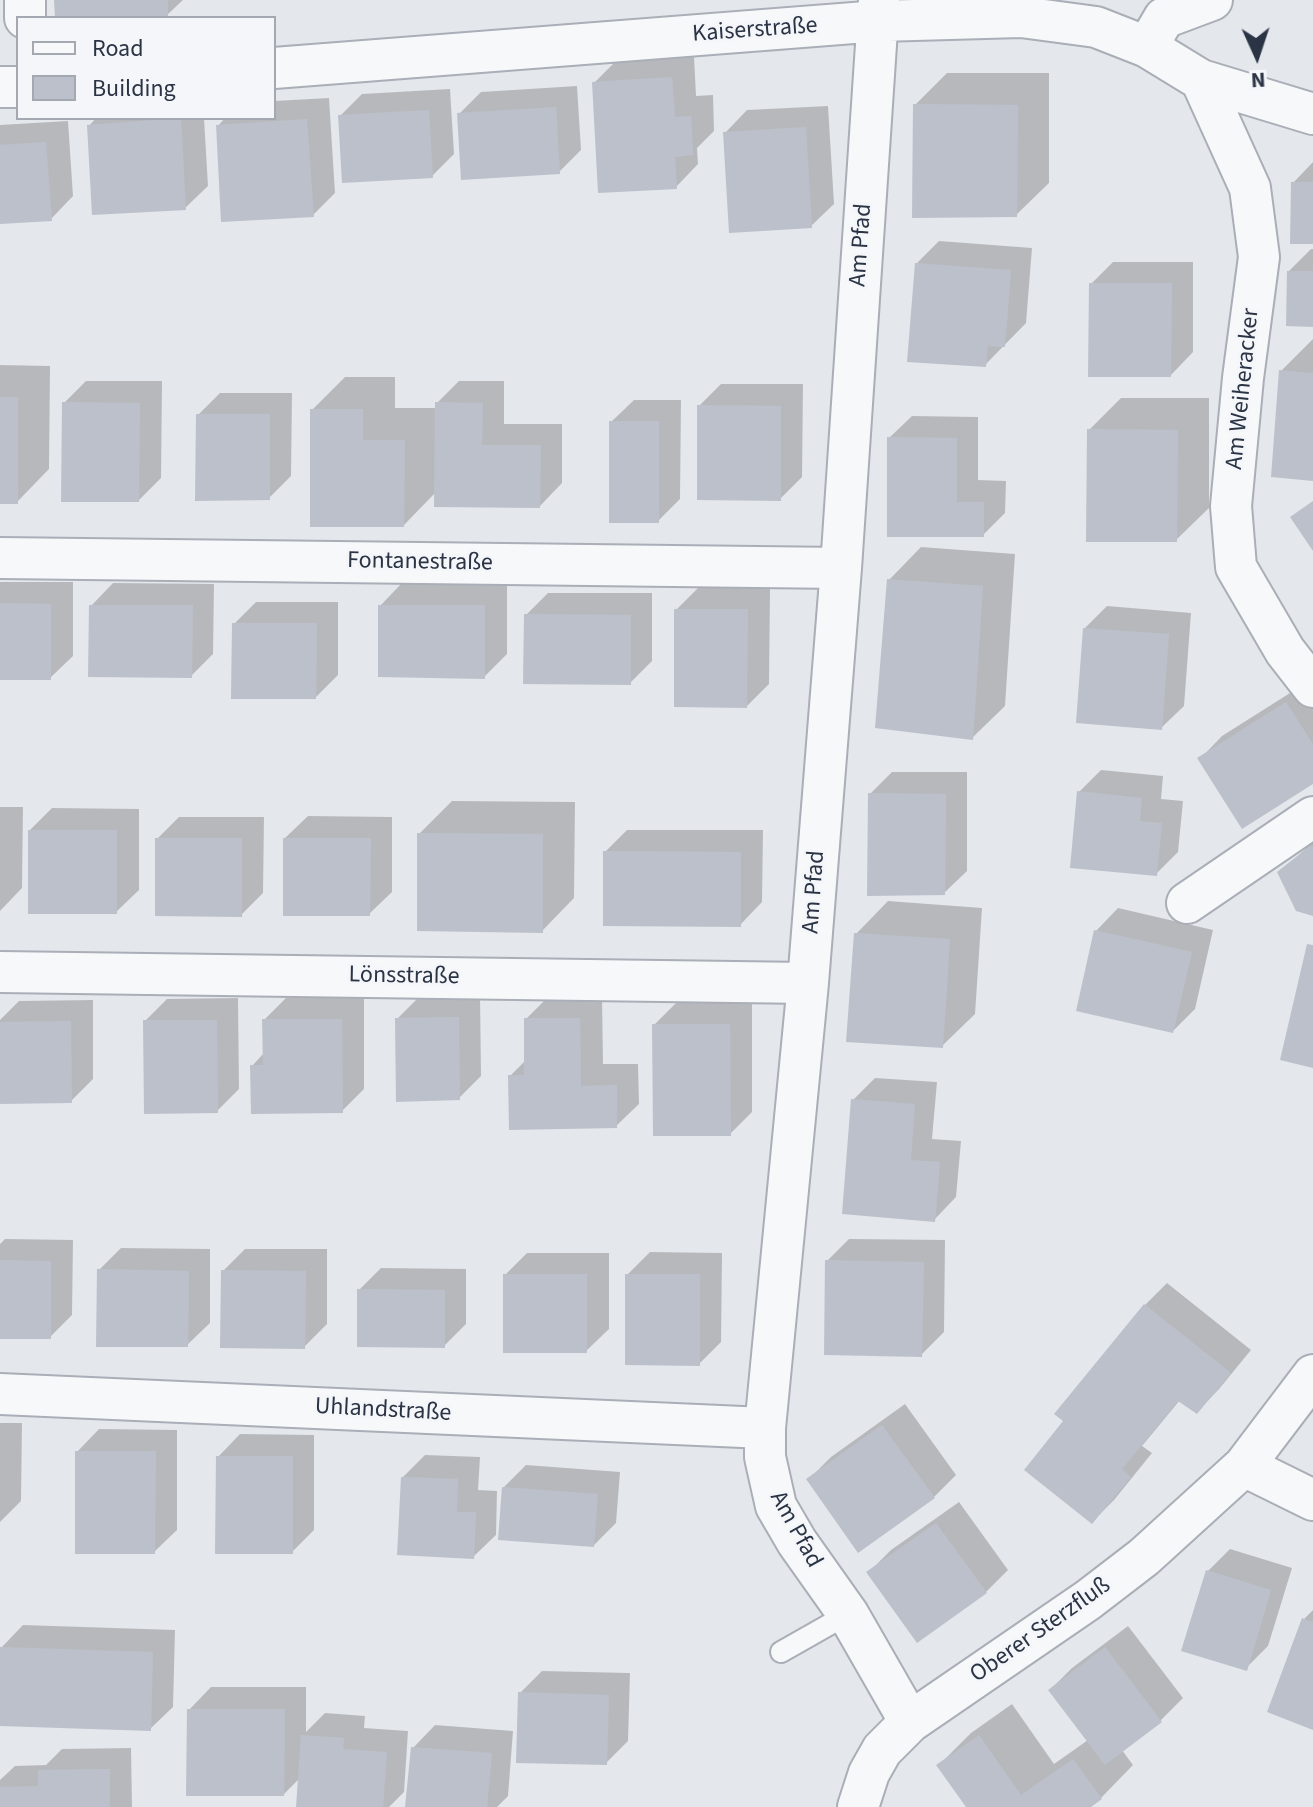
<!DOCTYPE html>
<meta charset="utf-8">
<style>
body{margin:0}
#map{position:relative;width:1313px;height:1807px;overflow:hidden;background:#e4e7ec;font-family:"Source Sans 3",sans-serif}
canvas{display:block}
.legend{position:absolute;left:16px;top:16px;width:260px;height:104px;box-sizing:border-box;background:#f4f6f9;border:2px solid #a4a8b1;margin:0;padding:10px 14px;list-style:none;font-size:24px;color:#2b3445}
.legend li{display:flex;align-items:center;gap:16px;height:40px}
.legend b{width:40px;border:2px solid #a4a8b1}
.north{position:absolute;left:1217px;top:16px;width:80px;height:80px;-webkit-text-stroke:6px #f4f6f9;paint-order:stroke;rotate:177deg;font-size:22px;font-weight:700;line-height:32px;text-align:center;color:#2b3445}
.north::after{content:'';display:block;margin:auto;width:28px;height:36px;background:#2b3445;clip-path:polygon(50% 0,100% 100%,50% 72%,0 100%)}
</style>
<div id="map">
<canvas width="1313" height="1807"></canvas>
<ul class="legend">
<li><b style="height:10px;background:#f7f8fa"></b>Road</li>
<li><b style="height:22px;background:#bbc0ca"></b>Building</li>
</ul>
<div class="north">N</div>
</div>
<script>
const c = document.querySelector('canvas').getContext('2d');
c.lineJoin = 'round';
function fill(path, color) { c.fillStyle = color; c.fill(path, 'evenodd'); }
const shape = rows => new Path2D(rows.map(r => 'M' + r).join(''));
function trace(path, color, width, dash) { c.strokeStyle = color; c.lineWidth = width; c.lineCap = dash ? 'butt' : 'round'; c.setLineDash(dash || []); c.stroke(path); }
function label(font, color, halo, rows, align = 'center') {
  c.font = font + ' "Source Sans 3",sans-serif'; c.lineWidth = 6; c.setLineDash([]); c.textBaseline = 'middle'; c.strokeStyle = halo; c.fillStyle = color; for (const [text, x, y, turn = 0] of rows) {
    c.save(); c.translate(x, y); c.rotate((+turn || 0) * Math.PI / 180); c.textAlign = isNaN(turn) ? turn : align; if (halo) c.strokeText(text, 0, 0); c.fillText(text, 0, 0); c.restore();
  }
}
const shadow = shape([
 [56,0,183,0,167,15,106,18,57,18],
 [694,56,696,96,713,95,714,131,697,148,698,164,676,187,594,83,616,61],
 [947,73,1049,73,1049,183,1016,215,915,105],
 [577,86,581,150,559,172,459,114,481,92],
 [450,89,454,154,432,176,340,116,362,94],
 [329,98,335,193,313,215,218,126,225,118,274,118,274,101],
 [828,106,834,204,811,226,725,133,747,110],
 [96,118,204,118,208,186,185,208,89,126],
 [68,121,73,196,51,219,0,222,0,125],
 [1313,162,1313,242,1293,183],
 [939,241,1032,248,1026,323,985,365,917,263],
 [1311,249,1313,249,1313,325,1289,271],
 [1113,262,1193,262,1193,352,1171,375,1091,284],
 [1313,339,1313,479,1281,371],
 [0,365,50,366,49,469,17,502,0,502],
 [345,377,395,377,395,408,437,408,437,403,459,381,504,381,504,424,562,424,562,483,540,506,436,492,404,525,312,410],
 [86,381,162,381,161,478,139,500,64,403],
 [721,384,803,384,802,477,780,499,699,406],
 [220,393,292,393,291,476,269,498,198,415],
 [1121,398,1209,398,1209,508,1176,540,1089,430],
 [634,400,681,400,680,499,658,521,611,422],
 [912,416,978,417,978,480,1006,481,1005,513,983,535,889,438],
 [921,547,1015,554,1005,706,972,738,889,580],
 [0,582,73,582,73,656,50,678,0,678],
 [113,583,214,584,213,654,191,676,91,606],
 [402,583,507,584,507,654,484,677,380,606],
 [698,588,770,588,769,684,747,706,676,610],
 [548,593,652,593,652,661,630,683,526,615],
 [256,602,338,602,338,675,316,697,234,624],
 [1107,606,1191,613,1184,706,1161,728,1085,628],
 [1309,681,1313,687,1313,782,1200,759,1222,736],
 [1101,770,1163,776,1161,799,1183,801,1178,852,1156,874,1079,792],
 [892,772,967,772,967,871,944,893,870,794],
 [452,801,575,802,574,898,542,931,419,834],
 [0,807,23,807,22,888,0,911],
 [52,808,139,809,139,890,116,912,30,830],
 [308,816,392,817,392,892,369,914,285,838],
 [179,817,264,817,263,893,241,915,157,839],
 [627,830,763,830,762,902,740,925,605,852],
 [1313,842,1313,914,1280,872],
 [888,901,982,908,975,1014,942,1046,856,934],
 [1118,908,1213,930,1195,1009,1173,1031,1096,931],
 [480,996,481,1076,459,1098,397,1019,419,997],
 [602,996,603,1064,638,1064,639,1104,616,1126,510,1076,526,1060,526,1019,548,997],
 [364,997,364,1089,342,1111,252,1066,264,1053,264,1020,286,998],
 [238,998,239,1089,217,1111,145,1021,167,999],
 [93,1000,93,1079,71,1101,0,1102,0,1020,19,1001],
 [677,1002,752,1002,752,1112,730,1134,654,1025],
 [875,1078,937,1082,932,1139,961,1141,956,1197,934,1220,853,1100],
 [5,1239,73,1240,72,1315,50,1337,0,1337,0,1244],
 [849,1239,945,1240,944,1332,921,1355,827,1261],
 [121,1248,210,1249,210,1323,187,1345,99,1270],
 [245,1249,327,1249,327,1324,304,1347,223,1271],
 [650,1252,722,1253,721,1342,699,1364,627,1275],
 [527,1253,609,1253,609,1329,586,1351,505,1275],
 [381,1268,466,1269,466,1324,444,1346,359,1290],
 [1167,1283,1251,1350,1219,1389,1197,1412,1180,1400,1142,1446,1152,1453,1114,1500,1092,1522,1066,1421,1145,1305],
 [905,1404,956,1475,934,1497,809,1479,831,1457],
 [0,1423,22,1423,21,1501,0,1522],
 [99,1429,177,1430,177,1530,154,1552,77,1452],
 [240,1434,314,1435,314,1530,292,1552,218,1457],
 [425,1455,480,1457,478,1490,497,1491,496,1535,473,1557,403,1477],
 [526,1465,620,1472,616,1523,594,1545,504,1487],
 [959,1502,1008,1570,986,1592,869,1572,891,1550],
 [1230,1549,1292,1568,1268,1646,1246,1668,1208,1571],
 [1313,1610,1313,1728,1304,1619],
 [23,1625,175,1630,173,1707,150,1729,0,1724,1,1648],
 [1128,1626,1183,1698,1161,1720,1122,1750,1133,1765,1101,1798,1087,1807,969,1807,939,1765,971,1733,1012,1704,1054,1764,1088,1740,1050,1690,1072,1668],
 [542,1671,630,1673,628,1741,606,1763,520,1693],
 [211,1687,306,1687,306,1732,325,1713,365,1716,364,1728,408,1731,404,1792,389,1807,298,1807,300,1778,284,1794,189,1710],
 [435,1725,513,1731,508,1796,497,1807,407,1807,413,1748],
 [131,1748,132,1807,0,1807,0,1780,15,1766,46,1765,62,1749]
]);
const building = shape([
 [54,0,168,0,168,17,55,18],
 [672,77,675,117,691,116,693,155,675,157,677,189,598,193,592,82],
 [913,104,1018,105,1017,217,912,218],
 [556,107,560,174,461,180,457,113],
 [429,110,433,178,342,183,338,115],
 [181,118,186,210,92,215,87,125],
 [307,119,314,217,221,222,216,125],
 [806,127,812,228,729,233,723,132],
 [46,142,52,221,0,224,0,145],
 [1291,182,1313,182,1313,244,1290,244],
 [915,263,1011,270,1005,347,988,346,986,367,907,362],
 [1287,271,1313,271,1313,327,1286,326],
 [1089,283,1172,283,1171,377,1088,377],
 [1279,370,1313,373,1313,481,1271,477],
 [0,397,18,397,18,504,0,504],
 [62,402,140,403,139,502,61,502],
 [435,402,483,403,482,445,541,445,540,508,434,507],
 [697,405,781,406,781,501,697,500],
 [310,409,363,409,363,440,405,440,404,527,310,527],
 [196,414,270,414,270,500,195,501],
 [609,421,659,421,659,523,609,523],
 [1087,429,1178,430,1177,542,1086,542],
 [887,437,957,438,957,502,984,502,984,537,887,537],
 [1313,501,1313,551,1290,517],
 [887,579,983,586,973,740,875,728],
 [0,603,51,604,51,680,0,680],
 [89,605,193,605,192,678,88,677],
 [378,605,485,605,485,679,378,677],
 [674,609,748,609,747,708,674,707],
 [524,614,631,615,631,685,523,684],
 [232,623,317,623,316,699,231,699],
 [1083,628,1169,634,1162,730,1076,723],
 [1286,702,1313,744,1313,784,1242,829,1197,758],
 [1077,791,1142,798,1140,821,1162,823,1157,876,1070,868],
 [868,793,946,794,945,895,867,896],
 [28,830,117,830,117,914,28,914],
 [417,833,543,834,543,933,417,931],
 [155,838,242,838,242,917,155,916],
 [283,838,371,838,370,916,283,916],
 [1310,846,1313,847,1313,916,1296,911,1277,872],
 [603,851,741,852,741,927,603,926],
 [1094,930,1192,952,1173,1033,1076,1011],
 [854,933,950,939,943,1048,846,1042],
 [1307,944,1313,945,1313,1068,1280,1060],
 [459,1017,460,1100,396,1102,395,1018],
 [524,1018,580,1018,581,1086,617,1085,617,1128,509,1130,508,1075,524,1075],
 [262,1019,342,1019,343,1113,251,1114,250,1065,263,1065],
 [143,1020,217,1020,218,1113,144,1114],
 [71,1021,72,1103,0,1104,0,1022],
 [652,1024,730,1024,731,1136,653,1136],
 [851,1099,915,1104,911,1160,940,1162,935,1222,842,1214],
 [0,1260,51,1261,51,1339,0,1339],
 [825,1260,924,1262,922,1357,824,1355],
 [97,1269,189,1271,188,1347,96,1347],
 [221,1270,306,1271,305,1349,220,1348],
 [503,1274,587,1274,587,1353,503,1353],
 [625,1274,700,1274,700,1366,625,1365],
 [357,1289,445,1290,445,1348,357,1347],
 [1144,1304,1231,1373,1197,1414,1178,1401,1122,1469,1131,1477,1092,1524,1024,1470,1063,1421,1054,1414],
 [882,1425,935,1498,858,1553,806,1479],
 [75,1451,156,1451,155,1554,75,1554],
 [216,1456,293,1456,293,1554,215,1554],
 [401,1477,458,1479,457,1512,476,1512,474,1559,397,1555],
 [502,1487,598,1494,594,1547,498,1540],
 [936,1523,987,1593,917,1643,866,1572],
 [1206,1570,1271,1590,1247,1671,1181,1651],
 [1302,1618,1313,1622,1313,1730,1267,1712],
 [0,1647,153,1652,151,1731,0,1726],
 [1105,1647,1162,1722,1105,1765,1048,1690],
 [518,1692,609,1695,607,1765,516,1763],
 [187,1709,285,1709,284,1796,186,1796],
 [301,1735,344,1738,343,1749,387,1752,383,1807,296,1807],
 [979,1735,1021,1795,1073,1759,1102,1799,1091,1807,966,1807,936,1765],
 [411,1747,492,1753,487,1807,405,1807],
 [110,1769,110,1807,0,1807,0,1787,38,1786,38,1770]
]);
const lane = shape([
 [781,1652,848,1614]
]);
const street = shape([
 [25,0,25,18],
 [879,0,841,568,808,983,765,1428,765,1457,776,1506,797,1542,848,1614,910,1722],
 [1147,47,1164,18,1212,0],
 [274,68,879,21,1021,17,1096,27,1147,47,1201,80,1250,188,1259,257,1243,378,1231,506,1236,567,1285,651,1313,687],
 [1201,80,1313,114],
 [0,87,18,87],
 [0,558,841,568],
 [1187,903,1313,817],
 [0,972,808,983],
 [0,1394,765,1428],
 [1244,1466,1313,1500],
 [858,1807,869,1773,882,1750,910,1722,1088,1600,1144,1557,1244,1466,1313,1375]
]);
const streetNames = [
 ["Kaiserstraße",755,31,-4],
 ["Am Pfad",862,245,-86],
 ["Am Weiheracker",1244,389,-84],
 ["Fontanestraße",420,563,1],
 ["Am Pfad",815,892,-86],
 ["Lönsstraße",404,977,1],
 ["Uhlandstraße",383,1411,3],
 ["Am Pfad",795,1530,61],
 ["Oberer Sterzfluß",1041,1631,-35]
];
fill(shadow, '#0003');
fill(building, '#bbc0ca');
trace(lane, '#a9aeb7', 24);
trace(street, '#a9aeb7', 44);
trace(lane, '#f7f8fa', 20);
trace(street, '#f7f8fa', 40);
label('24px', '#2b3445', '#f4f6f9', streetNames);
</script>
